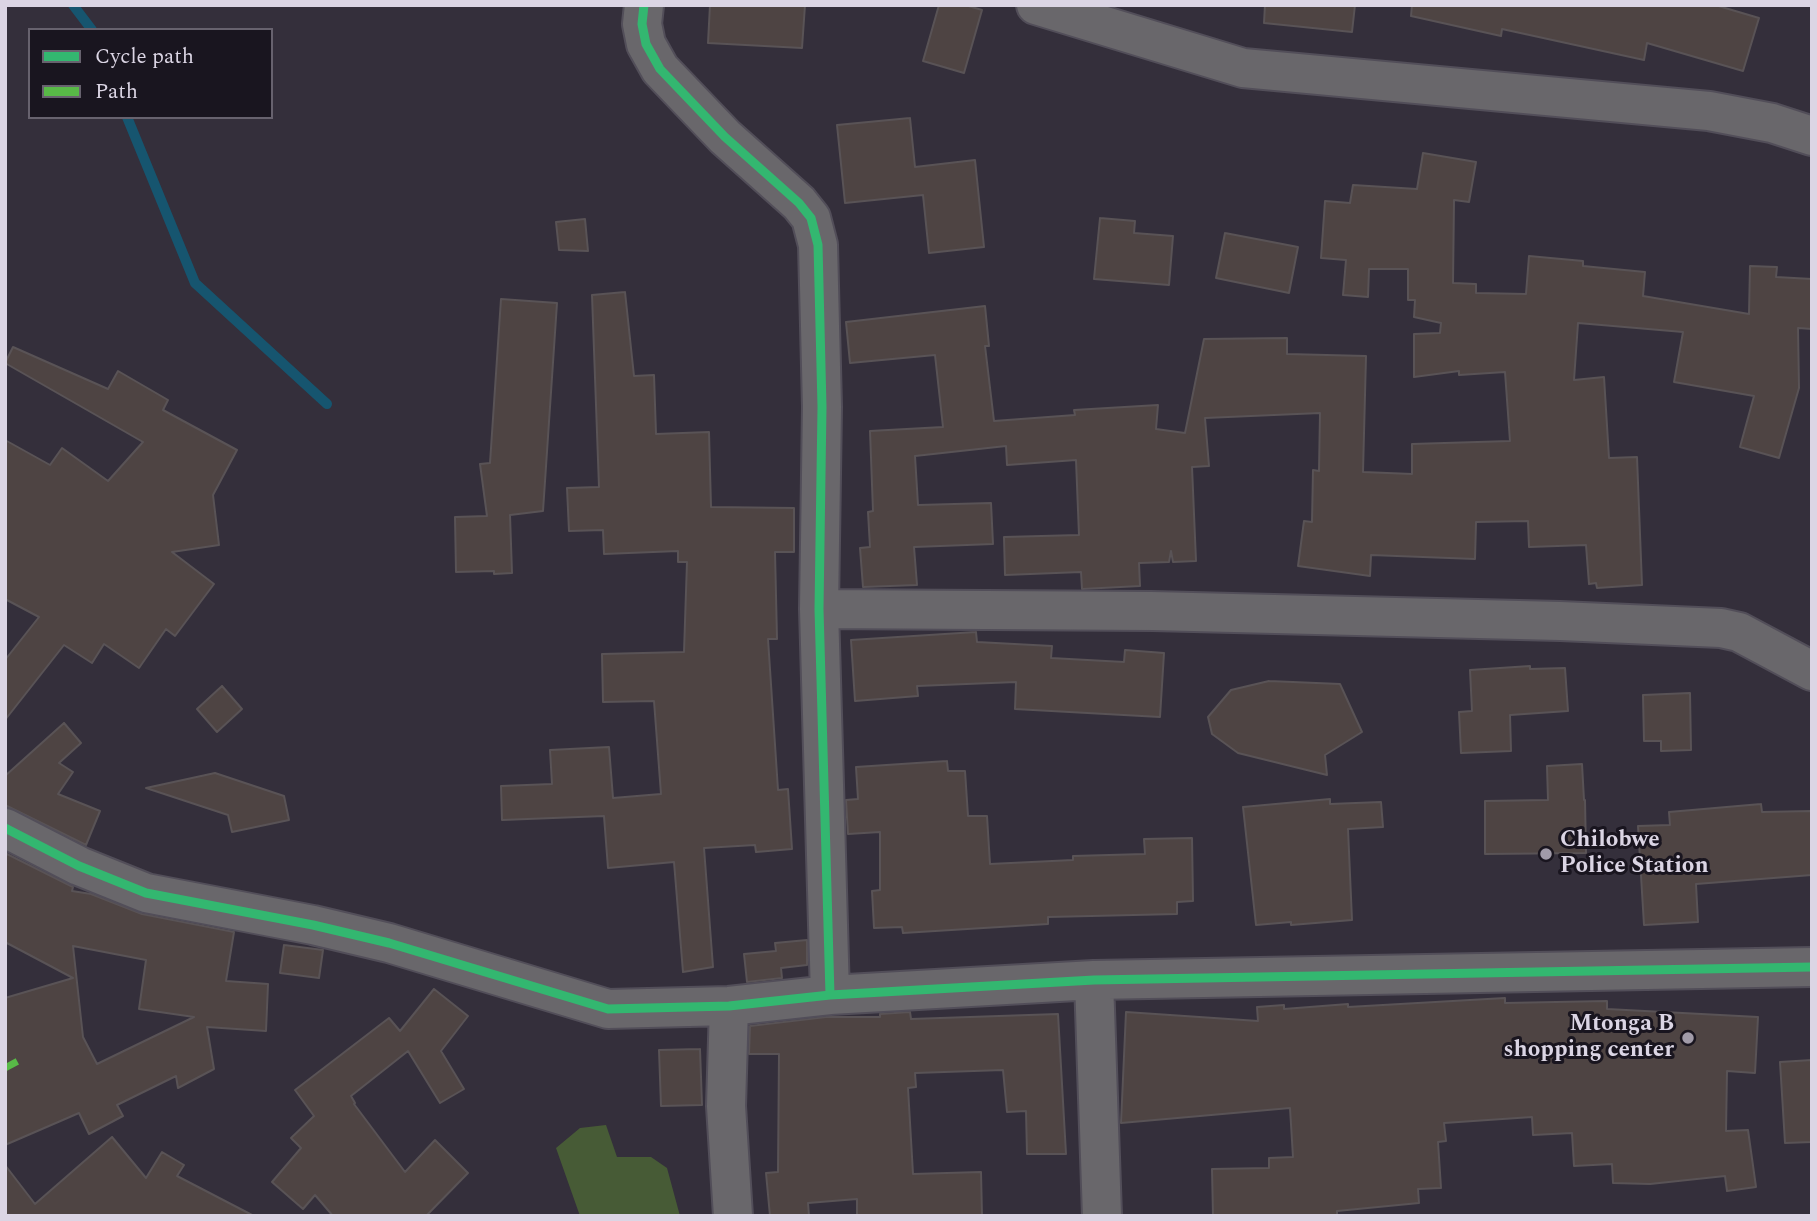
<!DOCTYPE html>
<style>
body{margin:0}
#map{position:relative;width:1817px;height:1221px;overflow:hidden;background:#342f3b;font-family:Spectral,serif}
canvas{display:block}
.frame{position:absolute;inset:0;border:7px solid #dbd5e4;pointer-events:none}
.legend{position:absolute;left:28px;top:28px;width:245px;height:91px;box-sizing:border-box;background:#19151f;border:2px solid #67626e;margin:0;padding:9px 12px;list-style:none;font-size:21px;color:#dbd5e4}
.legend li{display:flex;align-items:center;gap:14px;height:35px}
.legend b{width:35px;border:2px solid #67626e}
</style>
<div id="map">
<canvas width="1817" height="1221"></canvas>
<div class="frame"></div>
<ul class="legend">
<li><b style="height:9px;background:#33b770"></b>Cycle path</li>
<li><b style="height:9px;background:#58b947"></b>Path</li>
</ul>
</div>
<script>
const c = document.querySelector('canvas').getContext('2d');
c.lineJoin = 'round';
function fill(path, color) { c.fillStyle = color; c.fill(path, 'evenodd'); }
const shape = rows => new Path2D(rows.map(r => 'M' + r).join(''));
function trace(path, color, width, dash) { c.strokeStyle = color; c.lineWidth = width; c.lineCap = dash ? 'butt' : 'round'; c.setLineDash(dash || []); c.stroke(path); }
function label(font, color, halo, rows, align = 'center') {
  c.font = font + ' Spectral,serif'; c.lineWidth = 6; c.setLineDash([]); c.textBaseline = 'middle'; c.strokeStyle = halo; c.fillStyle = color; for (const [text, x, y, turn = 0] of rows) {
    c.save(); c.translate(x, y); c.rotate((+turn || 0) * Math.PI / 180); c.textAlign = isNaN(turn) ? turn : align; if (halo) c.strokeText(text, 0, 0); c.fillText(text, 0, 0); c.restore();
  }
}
const green = shape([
 [606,1125,617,1157,651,1157,667,1168,680,1216,580,1216,556,1148,580,1128]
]);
const stream = shape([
 [73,5,92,30],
 [127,117,195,283,327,404]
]);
const building = shape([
 [710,5,805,5,802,48,708,43,710,5],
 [939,5,965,5,982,10,964,73,923,61,939,5],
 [1265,5,1355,5,1352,32,1264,23,1265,5],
 [1412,5,1715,5,1759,18,1743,71,1647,43,1644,60,1502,29,1501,36,1411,16,1412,5],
 [910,118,915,167,975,160,984,247,929,253,923,195,845,203,837,125,910,118],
 [1423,153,1476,162,1469,202,1454,200,1453,283,1476,284,1476,293,1526,294,1529,256,1583,261,1583,266,1645,272,1643,296,1749,314,1750,266,1777,267,1776,277,1812,279,1812,329,1798,328,1799,388,1779,458,1740,447,1754,396,1674,382,1683,332,1578,323,1574,380,1604,377,1609,458,1637,457,1642,585,1597,588,1596,583,1589,584,1586,545,1529,547,1528,521,1476,522,1475,559,1371,555,1370,576,1298,566,1304,521,1312,522,1313,470,1319,471,1320,413,1205,418,1209,466,1192,467,1196,561,1173,562,1171,551,1169,562,1139,563,1140,586,1082,589,1081,572,1005,575,1004,537,1079,535,1076,460,1007,465,1006,446,915,456,918,505,991,503,993,544,914,547,917,585,863,587,860,548,870,547,868,512,873,511,870,431,943,427,935,355,850,363,846,322,985,306,989,346,985,346,994,421,1075,415,1074,410,1158,405,1156,429,1185,433,1204,339,1287,338,1287,354,1366,356,1363,472,1412,474,1412,444,1510,441,1505,372,1459,375,1459,371,1414,377,1414,334,1440,333,1441,323,1414,317,1415,300,1408,300,1408,269,1369,269,1368,297,1343,295,1346,260,1321,258,1325,201,1350,203,1353,185,1417,189,1423,153],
 [1100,218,1135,221,1134,233,1173,236,1169,285,1094,279,1100,218],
 [585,219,588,251,559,250,556,222,585,219],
 [1225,233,1298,247,1289,293,1216,278,1225,233],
 [625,292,634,376,654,375,656,434,709,432,711,507,794,508,794,552,775,552,777,639,768,639,778,790,788,789,792,849,756,852,755,845,704,848,713,967,683,972,674,862,608,868,604,816,502,820,501,786,552,784,550,750,609,747,613,798,661,794,654,701,603,702,602,654,684,652,687,562,678,562,678,551,604,554,603,530,569,531,567,488,599,487,592,295,625,292],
 [501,299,557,303,543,511,510,515,512,573,494,574,494,571,456,572,455,517,487,516,480,464,490,463,501,299],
 [13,347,108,389,118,371,168,400,163,410,237,450,213,495,219,545,172,552,214,584,175,636,166,629,139,668,104,644,92,663,64,645,5,720,5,660,39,617,5,599,5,440,50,465,62,448,108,481,143,442,5,363,13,347],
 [976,632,977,642,1052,646,1051,658,1124,662,1125,650,1164,653,1160,717,1015,709,1016,682,917,686,918,696,855,701,851,640,976,632],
 [1530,666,1530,669,1565,668,1568,711,1510,715,1511,751,1461,753,1459,712,1472,711,1470,670,1530,666],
 [1269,681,1340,684,1362,732,1325,755,1327,775,1238,753,1212,734,1208,717,1231,690,1269,681],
 [222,686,242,709,217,732,197,709,222,686],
 [1690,693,1691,750,1661,751,1661,741,1644,741,1643,695,1690,693],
 [64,723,81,743,59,763,73,772,58,794,100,811,86,845,5,805,5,776,64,723],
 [947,761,948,771,965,771,968,816,987,816,990,864,1073,860,1073,856,1145,854,1144,839,1192,838,1193,901,1177,902,1177,914,1048,917,1048,924,903,933,902,927,874,928,872,891,880,890,880,832,848,834,846,800,858,799,856,767,947,761],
 [1582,764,1584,800,1585,800,1586,853,1485,854,1485,801,1548,800,1547,766,1582,764],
 [215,773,284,796,289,820,232,832,228,815,146,788,215,773],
 [1330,799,1330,804,1381,802,1383,827,1348,829,1352,920,1291,925,1291,922,1256,925,1243,807,1330,799],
 [1761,804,1762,812,1812,811,1812,875,1696,884,1698,922,1644,925,1638,826,1670,825,1669,812,1761,804],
 [7,854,73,887,72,891,91,894,142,914,234,932,226,981,268,984,266,1031,207,1027,214,1069,178,1088,176,1076,117,1105,123,1116,89,1134,79,1113,5,1145,5,998,73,978,5,942,5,858,7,854],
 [73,946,146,960,139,1009,194,1017,97,1064,83,1037,73,946],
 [807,940,807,965,781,968,782,978,747,982,744,954,776,951,775,943,807,940],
 [284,945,323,950,319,978,280,973,284,945],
 [434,989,468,1016,441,1051,464,1089,440,1103,408,1051,351,1096,355,1103,354,1104,405,1172,435,1140,468,1173,426,1216,333,1216,315,1195,303,1209,272,1182,301,1148,291,1138,314,1116,295,1090,389,1018,400,1031,434,989],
 [1505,998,1505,1003,1607,1001,1607,1009,1758,1017,1755,1073,1727,1071,1726,1131,1748,1130,1756,1187,1727,1191,1725,1176,1650,1184,1613,1183,1612,1164,1574,1166,1572,1133,1533,1135,1532,1117,1444,1123,1446,1141,1438,1142,1441,1188,1418,1189,1419,1203,1337,1211,1337,1216,1213,1216,1212,1169,1269,1168,1269,1158,1293,1157,1290,1108,1121,1123,1126,1012,1258,1021,1257,1007,1284,1005,1284,1009,1348,1004,1348,1007,1505,998],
 [910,1012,911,1019,1058,1014,1066,1154,1027,1154,1026,1111,1007,1112,1003,1070,915,1073,916,1087,908,1088,913,1174,981,1172,982,1216,857,1216,857,1199,808,1203,809,1216,770,1216,766,1173,778,1172,779,1054,749,1054,750,1026,826,1017,880,1017,880,1014,910,1012],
 [700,1049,702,1105,661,1106,659,1050,700,1049],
 [1812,1060,1812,1142,1785,1143,1780,1062,1812,1060],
 [112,1137,146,1178,162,1152,184,1165,177,1176,254,1216,5,1216,5,1165,35,1204,112,1137]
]);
const minor = shape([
 [644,5,642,24,646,44,660,69,725,137,799,203,811,218,818,245,822,407,819,609,830,995],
 [1036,5,1243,68,1709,111,1772,123,1812,136],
 [819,609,1152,611,1560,621,1721,628,1739,632,1812,671],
 [5,828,79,866,146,893,313,925,389,943,608,1009,729,1006,830,995,1094,980,1812,967],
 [1094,980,1102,1216],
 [729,1006,726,1106,733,1216]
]);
const quiet = shape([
 [5,1068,18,1061]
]);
const cycleway = shape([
 [644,5,642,24,646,44,660,69,725,137,799,203,811,218,818,245,822,407,819,609,830,995],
 [5,828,79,866,146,893,313,925,389,943,608,1009,729,1006,830,995,1094,980,1812,967]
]);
const markers = [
 [1546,854,7,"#a19ba9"],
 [1688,1038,7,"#a19ba9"]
];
const poiNames = [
 ["Chilobwe",1560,841],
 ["Police Station",1560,867],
 ["Mtonga B",1674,1025,"right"],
 ["shopping center",1674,1051,"right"]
];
fill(green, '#475b36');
trace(stream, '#16556f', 10);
fill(building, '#4e4443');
trace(building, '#595356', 2);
trace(minor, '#524e59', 42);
trace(minor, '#69676b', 38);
trace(quiet, '#58b947', 7, [14, 7]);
trace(cycleway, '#33b770', 9);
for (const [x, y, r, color] of markers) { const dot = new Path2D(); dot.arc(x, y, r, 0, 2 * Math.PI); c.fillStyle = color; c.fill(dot); trace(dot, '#19151f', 2.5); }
label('bold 23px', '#dbd5e4', '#19151f', poiNames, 'left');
</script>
